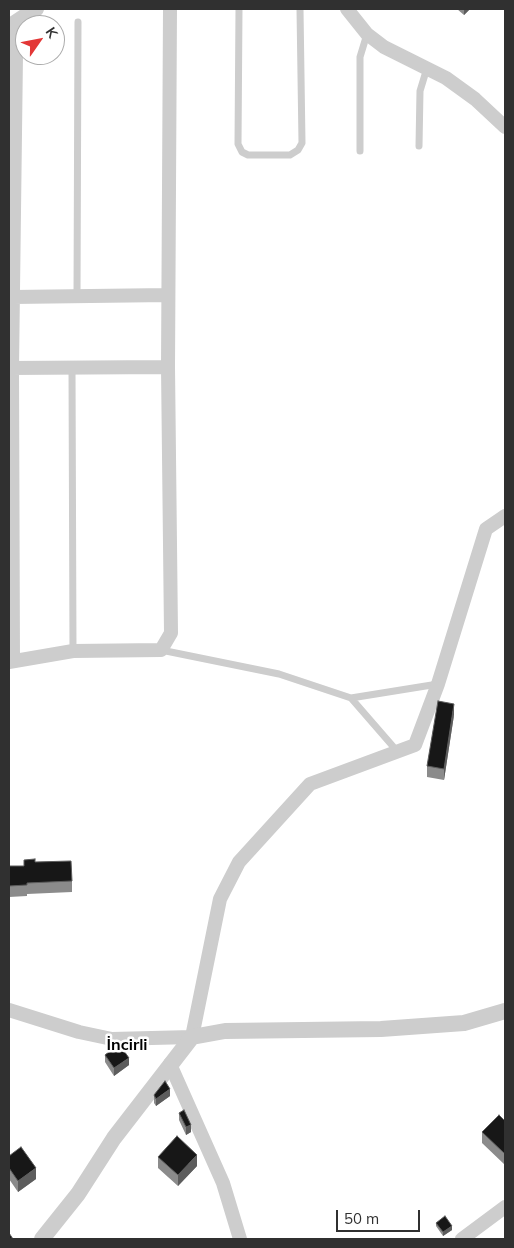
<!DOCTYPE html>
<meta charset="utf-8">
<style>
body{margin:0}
#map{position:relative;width:514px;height:1248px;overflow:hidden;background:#fff;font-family:Mulish,sans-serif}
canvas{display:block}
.frame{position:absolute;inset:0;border:10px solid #303030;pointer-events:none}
.north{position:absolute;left:15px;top:15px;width:50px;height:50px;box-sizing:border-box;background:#fff;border:1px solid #acacac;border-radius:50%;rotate:57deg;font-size:14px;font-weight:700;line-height:20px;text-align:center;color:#303030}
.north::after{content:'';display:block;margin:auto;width:18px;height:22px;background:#e33736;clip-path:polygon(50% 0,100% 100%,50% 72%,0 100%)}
.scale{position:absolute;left:336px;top:1210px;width:84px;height:22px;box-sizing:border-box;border:2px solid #303030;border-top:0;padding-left:6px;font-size:15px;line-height:18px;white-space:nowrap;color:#303030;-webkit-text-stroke:4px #fff;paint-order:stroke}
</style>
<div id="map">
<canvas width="514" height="1248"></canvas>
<div class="frame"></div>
<div class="north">K</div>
<div class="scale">50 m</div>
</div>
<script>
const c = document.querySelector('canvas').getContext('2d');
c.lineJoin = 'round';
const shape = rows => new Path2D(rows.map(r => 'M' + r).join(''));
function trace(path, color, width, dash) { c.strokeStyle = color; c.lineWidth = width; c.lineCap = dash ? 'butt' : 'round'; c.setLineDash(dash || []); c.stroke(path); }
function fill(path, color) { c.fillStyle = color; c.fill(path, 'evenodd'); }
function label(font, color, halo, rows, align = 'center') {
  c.font = font + ' Mulish,sans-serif'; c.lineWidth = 5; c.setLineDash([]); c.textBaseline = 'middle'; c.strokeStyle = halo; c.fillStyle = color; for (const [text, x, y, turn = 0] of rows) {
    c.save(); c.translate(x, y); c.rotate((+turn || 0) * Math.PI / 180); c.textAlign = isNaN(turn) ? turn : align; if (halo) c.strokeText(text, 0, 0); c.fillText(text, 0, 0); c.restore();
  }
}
const service = shape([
 [239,9,238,144,242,152,248,155,290,155,298,150,302,143,300,9],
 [419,146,420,91,427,68],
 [360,151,360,57,367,34],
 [77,296,78,22],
 [72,368,73,651],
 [161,650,279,674,351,698],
 [397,751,351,698,438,684]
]);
const minor = shape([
 [347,9,367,34,384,47,446,78,475,99,505,127],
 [9,28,13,38,16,55,12,368,13,661],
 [13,297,168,295],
 [9,368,168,367],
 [9,662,73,651,161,650,171,633,168,367,170,9],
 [9,1010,79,1032,112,1039,192,1037,220,899,239,862,310,784,415,745,438,684,486,529,505,516],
 [170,1064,223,1183,240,1239],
 [462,1239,505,1207]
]);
const tertiary = shape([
 [9,27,36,9],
 [42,1239,78,1194,114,1138,192,1037,225,1031,381,1029,464,1023,505,1011]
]);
const wall = shape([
 [457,9,470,9,464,15],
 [454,715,444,780,427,777,427,766],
 [35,862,72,881,72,892,27,894,27,896,9,897,9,866,24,866],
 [105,1055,129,1065,114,1076,105,1062],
 [154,1095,170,1096,156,1106,154,1103],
 [179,1113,191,1132,186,1135,179,1120],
 [505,1121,505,1165,482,1143,482,1132],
 [9,1156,36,1179,18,1192,9,1179],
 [158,1157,197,1166,178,1186,158,1168],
 [436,1223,452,1230,443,1236,436,1226]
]);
const shadedWall = shape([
 [464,9,470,9,464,15],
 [454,704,454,715,444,780,444,769],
 [129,1058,129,1065,114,1076,114,1068],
 [170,1089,170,1096,156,1106,156,1099],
 [191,1125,191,1132,186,1135,186,1127],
 [197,1155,197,1166,178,1186,178,1175],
 [36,1168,36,1179,18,1192,18,1181],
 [452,1226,452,1230,443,1236,443,1232]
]);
const building = shape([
 [438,701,454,704,444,769,427,766,438,701],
 [35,859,35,862,71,861,72,881,27,883,27,885,9,886,9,866,24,866,24,860,35,859],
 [119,1044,129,1058,114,1068,105,1055,119,1044],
 [165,1081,170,1089,156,1099,154,1095,165,1081],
 [184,1110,191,1125,186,1127,179,1113,184,1110],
 [499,1115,505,1121,505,1154,482,1132,499,1115],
 [177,1136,197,1155,178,1175,158,1157,177,1136],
 [21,1147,36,1168,18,1181,9,1168,9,1156,21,1147],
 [445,1216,452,1226,443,1232,436,1223,445,1216],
 [9,1233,13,1239,9,1239,9,1233]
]);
const neighbourhoodNames = [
 ["İncirli",127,1045]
];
trace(service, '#cdcdcd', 7);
trace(minor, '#cdcdcd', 14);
trace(tertiary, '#cdcdcd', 16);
fill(wall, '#8b8b8b');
fill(shadedWall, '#5d5d5d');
fill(building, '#171717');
trace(building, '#5d5d5d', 1);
label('bold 16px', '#000', '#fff', neighbourhoodNames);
</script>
